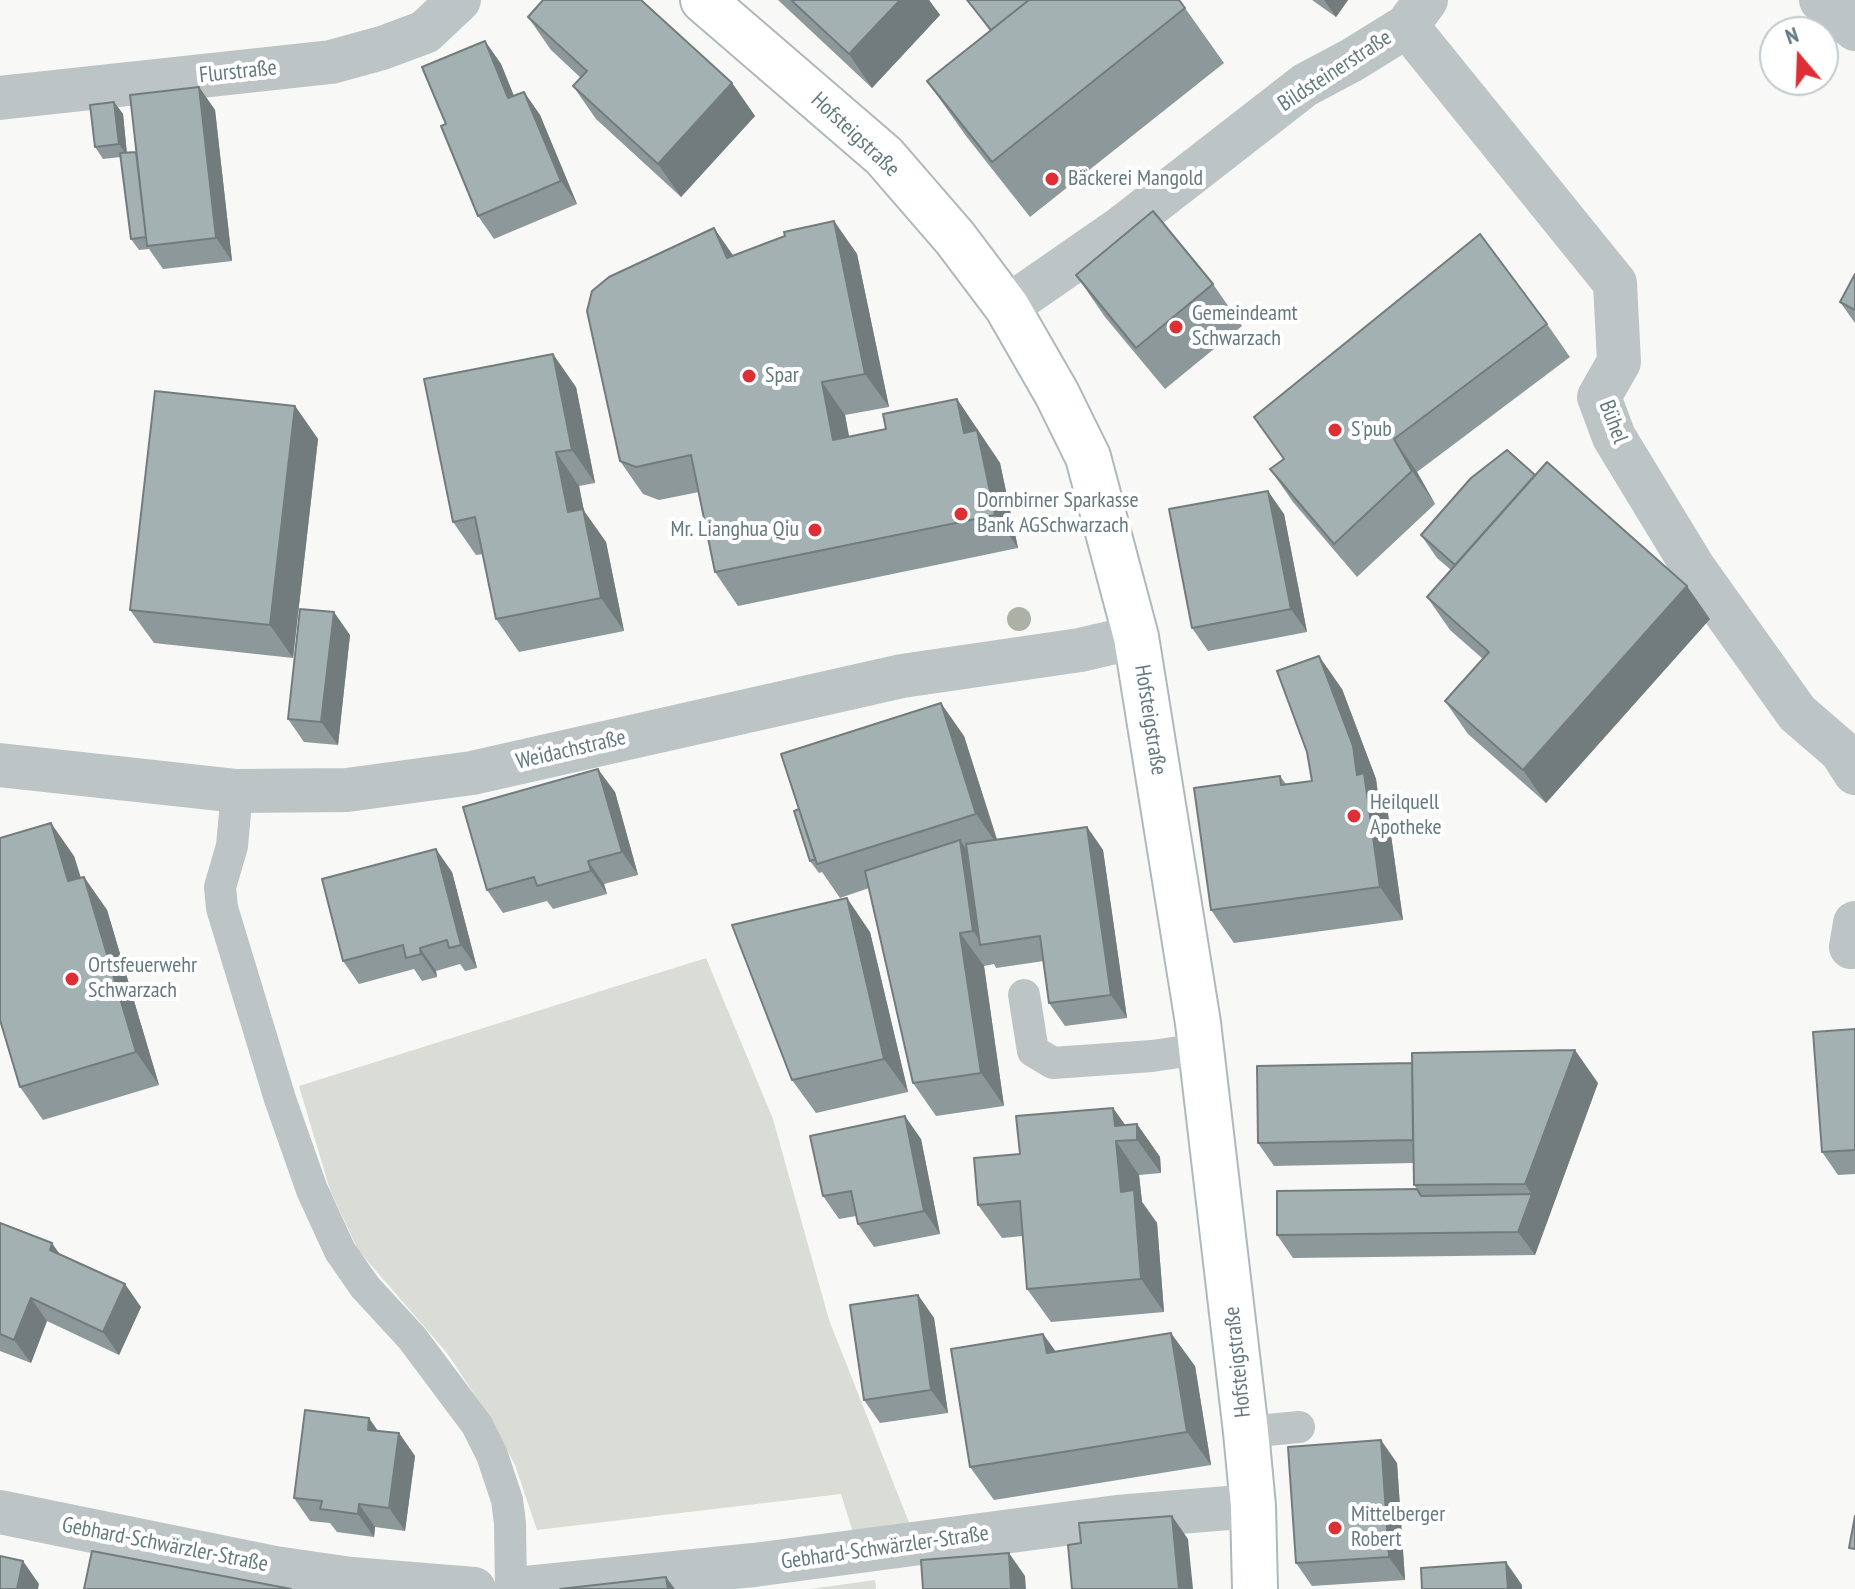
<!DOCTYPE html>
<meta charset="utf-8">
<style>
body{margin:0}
#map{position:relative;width:1855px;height:1589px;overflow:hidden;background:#f8f8f6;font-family:"PT Sans Narrow",sans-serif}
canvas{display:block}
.north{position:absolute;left:1759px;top:16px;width:80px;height:80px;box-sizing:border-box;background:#fff;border:2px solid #c1cacc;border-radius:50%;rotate:341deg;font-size:22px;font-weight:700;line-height:32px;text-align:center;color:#647a80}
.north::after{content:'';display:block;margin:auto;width:28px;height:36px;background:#de3034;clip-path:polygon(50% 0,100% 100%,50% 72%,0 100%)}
</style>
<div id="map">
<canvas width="1855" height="1589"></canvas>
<div class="north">N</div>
</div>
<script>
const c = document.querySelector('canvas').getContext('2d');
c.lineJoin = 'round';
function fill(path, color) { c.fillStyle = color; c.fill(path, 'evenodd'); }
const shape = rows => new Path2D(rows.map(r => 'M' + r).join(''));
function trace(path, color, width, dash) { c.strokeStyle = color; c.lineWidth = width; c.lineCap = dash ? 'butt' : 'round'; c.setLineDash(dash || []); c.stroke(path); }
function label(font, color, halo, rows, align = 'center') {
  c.font = font + ' "PT Sans Narrow",sans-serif'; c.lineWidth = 8; c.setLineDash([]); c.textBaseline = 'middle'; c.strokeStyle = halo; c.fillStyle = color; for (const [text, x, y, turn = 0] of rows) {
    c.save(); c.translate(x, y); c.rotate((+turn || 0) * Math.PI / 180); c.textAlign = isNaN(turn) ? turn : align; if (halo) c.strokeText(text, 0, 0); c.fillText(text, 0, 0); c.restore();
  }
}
const green = shape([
 [706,958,773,1119,829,1320,910,1525,853,1533,841,1494,537,1530,515,1465,490,1418,447,1353,358,1250,330,1190,299,1086],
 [875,1580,876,1589,810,1589]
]);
const lane = shape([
 [237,791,232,846,220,887,222,908,280,1099,312,1190,340,1251,365,1287,412,1338,477,1425,492,1455,507,1500,510,1523,511,1589],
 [1024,995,1033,1051,1053,1063,1152,1056,1200,1049],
 [1246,1432,1299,1427]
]);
const street = shape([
 [1821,0,1855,29],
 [1407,26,1615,283,1619,362,1599,397,1614,437,1693,567,1797,713,1841,751,1855,773],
 [0,98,331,62,382,48,425,32,459,0],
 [1007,307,1121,228,1305,85,1352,60,1407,26,1426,0],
 [0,765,237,791,347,790,472,773,902,676,1080,650,1136,637],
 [1851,947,1855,923],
 [0,1512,275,1568,351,1579,474,1589],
 [516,1589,754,1565,1117,1517,1253,1506]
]);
const secondary = shape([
 [703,0,884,156,955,238,1007,307,1057,394,1088,457,1136,637,1198,1023,1246,1432,1253,1506,1255,1589]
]);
const trees = [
 [1019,619]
];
const wall = shape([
 [778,0,929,0,940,15,872,88],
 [967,0,1185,8,1224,63,1030,217,966,136,927,81,990,31],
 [1312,0,1348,0,1336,17],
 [528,17,732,83,755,116,681,197,596,119,573,86,581,78,551,50],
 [485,41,501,64,514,96,524,92,540,115,577,204,494,239,478,216,446,124],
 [199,87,215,110,232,261,163,269,149,249,139,250,131,239,121,157,103,159,95,147,114,102,123,114,127,153,136,152],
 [834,221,857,254,889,407,845,415,849,437,886,429,957,399,1000,463,1018,548,738,606,715,572,699,492,659,500,643,494,620,461,714,228,733,256],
 [1855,274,1855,323,1840,302],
 [1076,275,1213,284,1242,326,1165,389,1105,317],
 [1547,324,1570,357,1417,472,1435,504,1357,577,1293,502,1270,469,1284,459,1254,417],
 [576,387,595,483,579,486,584,511,606,542,624,631,519,652,496,619,483,554,476,555,453,522],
 [295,406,318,439,293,658,154,643,130,610],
 [1535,475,1710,619,1546,803,1468,734,1445,701,1483,659,1450,630,1427,597,1451,570,1437,558,1421,535],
 [1284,514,1307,632,1208,651,1192,628],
 [350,635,338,745,304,742,288,719],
 [1342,689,1376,779,1378,794,1387,807,1403,920,1234,943,1211,910,1280,776,1286,784,1312,781],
 [964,736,997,839,1087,827,1103,850,1127,1018,1065,1026,1049,1003,1044,961,996,968,994,964,984,966,1004,1106,936,1116,913,1083,869,888,840,898,822,872,819,873,810,861],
 [615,792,638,875,604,884,607,894,553,909,547,901,503,913,487,890],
 [74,856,81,878,84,877,107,910,159,1085,43,1120,20,1087],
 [452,872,477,968,465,971,460,964,436,971,437,977,422,981,414,969,359,984,343,961],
 [870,932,908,1092,816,1113,792,1080],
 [1855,1029,1855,1174,1838,1175,1822,1152],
 [1598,1083,1535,1255,1293,1258,1277,1235,1417,1189,1414,1185,1414,1163,1274,1166,1258,1143],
 [1113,1108,1125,1125,1137,1124,1160,1157,1161,1173,1139,1175,1142,1202,1157,1223,1164,1312,1051,1322,1027,1289,1023,1236,1002,1238,978,1205,1020,1154],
 [921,1139,940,1234,874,1247,858,1224,856,1216,839,1219,823,1196],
 [0,1223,60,1254,141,1307,119,1355,47,1321,31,1363,0,1351],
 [918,1295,934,1318,948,1413,880,1423,864,1400],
 [1043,1334,1055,1351,1195,1366,1211,1465,994,1500,970,1467],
 [378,1431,399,1433,415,1456,405,1531,375,1527,374,1537,337,1532,330,1523,310,1521,294,1498],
 [1397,1463,1405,1580,1312,1586,1296,1563]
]);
const shadedWall = shape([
 [900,0,929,0,940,15,872,88,849,54],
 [1324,0,1348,0,1336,17],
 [485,41,501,64,524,121,508,98],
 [732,83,755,116,681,197,658,164],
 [199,87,215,110,232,261,216,238],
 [524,92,540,115,577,204,561,181],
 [114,102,123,114,127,156,119,144],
 [834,221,857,254,889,407,865,374],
 [714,228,737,261,727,258],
 [553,354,576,387,595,483,572,450],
 [822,382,845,415,856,473,833,440],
 [957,399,1000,463,1018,548,995,515,964,433],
 [295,406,318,439,293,658,270,625],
 [1394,439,1417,472,1435,504,1412,471],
 [556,452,579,486,584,511,606,542,624,631,601,598,568,512],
 [1268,491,1284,514,1307,632,1291,609],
 [1687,586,1710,619,1546,803,1523,770],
 [334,612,350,635,338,745,321,722],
 [1319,656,1342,689,1376,779,1378,794,1387,807,1403,920,1380,887,1357,775],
 [941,703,964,736,999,847,976,814],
 [598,769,615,792,638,875,622,852],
 [51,823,74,856,92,914,68,881],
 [1087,827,1103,850,1127,1018,1111,995],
 [960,840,983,873,982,944,973,931],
 [436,849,452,872,477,968,461,945],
 [588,861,604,884,607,894,591,871],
 [84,877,107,910,159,1085,136,1052],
 [847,898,870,932,908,1092,884,1059],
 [960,933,984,966,1004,1106,981,1073],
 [420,948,436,971,437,977,421,954],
 [1575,1050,1598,1083,1535,1255,1518,1232,1532,1194,1525,1184],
 [1113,1108,1136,1140,1115,1126],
 [905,1116,921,1139,940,1234,924,1211],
 [1137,1124,1160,1157,1161,1173,1137,1140],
 [1116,1141,1139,1175,1142,1202,1157,1223,1164,1312,1141,1279,1121,1192],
 [52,1243,68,1266,50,1250],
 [125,1284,141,1307,119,1355,103,1332],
 [918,1295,934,1318,948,1413,931,1390],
 [31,1298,47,1321,31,1363,14,1340],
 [1171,1333,1195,1366,1211,1465,1187,1432],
 [1043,1334,1067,1367,1047,1353],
 [369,1418,385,1441,368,1430],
 [399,1433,415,1456,405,1531,389,1508],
 [1381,1440,1397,1463,1405,1580,1389,1557],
 [359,1504,375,1527,374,1537,358,1514],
 [1172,1516,1188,1539,1193,1589,1179,1589],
 [1009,1553,1025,1576,1026,1589,1011,1589],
 [23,1561,39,1584,38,1589,17,1589],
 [1506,1562,1522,1585,1522,1589,1508,1589],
 [666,1577,675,1589,668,1589]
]);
const building = shape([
 [543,0,641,0,732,83,658,164,573,86,587,71,528,17,543,0],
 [791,0,900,0,849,54,791,0],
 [967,0,1029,0,991,30,967,0],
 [1029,0,1179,0,1185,8,992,162,927,81,1029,0],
 [485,41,508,98,524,92,561,181,478,216,441,126,446,124,422,67,485,41],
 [199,87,216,238,147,246,130,95,199,87],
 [114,102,119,144,95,147,90,105,114,102],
 [136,152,146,237,131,239,120,153,136,152],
 [1153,211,1213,284,1136,348,1076,275,1153,211],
 [834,221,865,374,822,382,833,440,886,429,883,414,957,399,964,433,977,430,995,515,715,572,691,455,636,467,620,461,587,311,592,291,609,277,714,228,727,258,785,236,784,232,834,221],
 [1480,234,1547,324,1394,439,1412,471,1334,544,1270,469,1284,459,1254,417,1480,234],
 [1855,274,1855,310,1840,302,1855,274],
 [553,354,572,450,556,452,568,512,583,509,601,598,496,619,475,517,453,522,424,379,553,354],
 [155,391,295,406,270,625,130,610,155,391],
 [1507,450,1535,475,1455,565,1421,535,1471,478,1507,450],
 [1547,462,1687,586,1523,770,1445,701,1489,652,1427,597,1547,462],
 [1268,491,1291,609,1192,628,1169,509,1268,491],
 [300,609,334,612,321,722,288,719,300,609],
 [1319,656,1353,746,1357,775,1364,773,1380,887,1211,910,1194,788,1280,776,1281,785,1312,781,1307,752,1277,671,1319,656],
 [941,703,976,814,817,864,781,754,941,703],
 [598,769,622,852,588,861,591,871,537,886,534,877,487,890,463,807,598,769],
 [799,809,815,859,810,861,794,811,799,809],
 [51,823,68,881,84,877,136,1052,20,1087,0,1020,0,838,51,823],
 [1087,827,1111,995,1049,1003,1040,936,980,945,966,844,1087,827],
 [960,840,973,931,960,933,981,1073,913,1083,865,871,960,840],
 [436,849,461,945,449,948,447,940,420,948,421,954,406,958,403,945,343,961,322,879,436,849],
 [847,898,884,1059,792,1080,732,925,847,898],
 [1855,1029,1855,1150,1822,1152,1813,1032,1855,1029],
 [1575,1050,1525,1184,1414,1185,1412,1053,1575,1050],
 [1412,1063,1413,1140,1258,1143,1257,1066,1412,1063],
 [1113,1108,1115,1126,1137,1124,1137,1140,1116,1141,1121,1192,1134,1190,1141,1279,1027,1289,1020,1201,978,1205,974,1158,1020,1154,1016,1116,1113,1108],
 [905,1116,924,1211,858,1224,851,1191,823,1196,810,1136,905,1116],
 [1417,1189,1421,1196,1532,1194,1518,1232,1277,1235,1277,1191,1417,1189],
 [0,1223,52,1243,50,1250,125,1284,103,1332,31,1298,14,1340,0,1334,0,1223],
 [918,1295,931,1390,864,1400,850,1305,918,1295],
 [1171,1333,1187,1432,970,1467,951,1349,1043,1334,1047,1353,1171,1333],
 [305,1410,369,1418,368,1430,399,1433,389,1508,359,1504,358,1514,320,1509,322,1501,294,1498,305,1410],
 [1381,1440,1389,1557,1296,1563,1288,1447,1381,1440],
 [1172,1516,1179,1589,1072,1589,1068,1545,1081,1543,1079,1523,1172,1516],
 [1855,1516,1855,1549,1849,1548,1855,1516],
 [92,1551,291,1589,84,1589,92,1551],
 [1009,1553,1011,1589,923,1589,921,1560,1009,1553],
 [0,1556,23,1561,17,1589,0,1589,0,1556],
 [1506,1562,1508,1589,1422,1589,1421,1568,1506,1562],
 [666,1577,668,1589,560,1589,666,1577]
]);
const markers = [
 [1052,179,8,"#de3034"],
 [1176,327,8,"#de3034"],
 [749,376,8,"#de3034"],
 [1335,430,8,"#de3034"],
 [961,514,8,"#de3034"],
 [815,530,8,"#de3034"],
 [1354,816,8,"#de3034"],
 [72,979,8,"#de3034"],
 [1335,1528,8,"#de3034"]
];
const streetNames = [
 ["Bildsteinerstraße",1335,71,-33],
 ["Flurstraße",238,72,-6],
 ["Hofsteigstraße",855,135,43],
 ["Bühel",1613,422,69],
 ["Hofsteigstraße",1150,720,81],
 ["Weidachstraße",571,750,-13],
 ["Hofsteigstraße",1238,1362,-96],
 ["Gebhard-Schwärzler-Straße",165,1545,11],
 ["Gebhard-Schwärzler-Straße",885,1548,-8]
];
const poiNames = [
 ["Bäckerei Mangold",1068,179],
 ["Gemeindeamt",1192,314],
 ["Schwarzach",1192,339],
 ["Spar",765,376],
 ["S'pub",1351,430],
 ["Dornbirner Sparkasse",977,501],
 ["Bank AGSchwarzach",977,526],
 ["Mr. Lianghua Qiu",799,530,"right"],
 ["Heilquell",1370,803],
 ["Apotheke",1370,828],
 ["Ortsfeuerwehr",88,966],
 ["Schwarzach",88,991],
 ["Mittelberger",1351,1515],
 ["Robert",1351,1540]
];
fill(green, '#daddd5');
trace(secondary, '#afb8bb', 48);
trace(lane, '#bdc4c6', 32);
trace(street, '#bdc4c6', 44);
trace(secondary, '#fff', 44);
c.fillStyle = '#abb2a5';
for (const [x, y] of trees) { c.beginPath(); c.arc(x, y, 12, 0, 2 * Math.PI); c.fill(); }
fill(wall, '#8d989a');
fill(shadedWall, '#737c7d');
fill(building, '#a4b1b3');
trace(building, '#737c7d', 2);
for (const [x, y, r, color] of markers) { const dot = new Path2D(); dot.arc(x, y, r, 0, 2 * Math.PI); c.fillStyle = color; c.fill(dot); trace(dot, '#fff', 3); }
label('22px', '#647a80', '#fff', streetNames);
label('22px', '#647a80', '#fff', poiNames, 'left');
</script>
